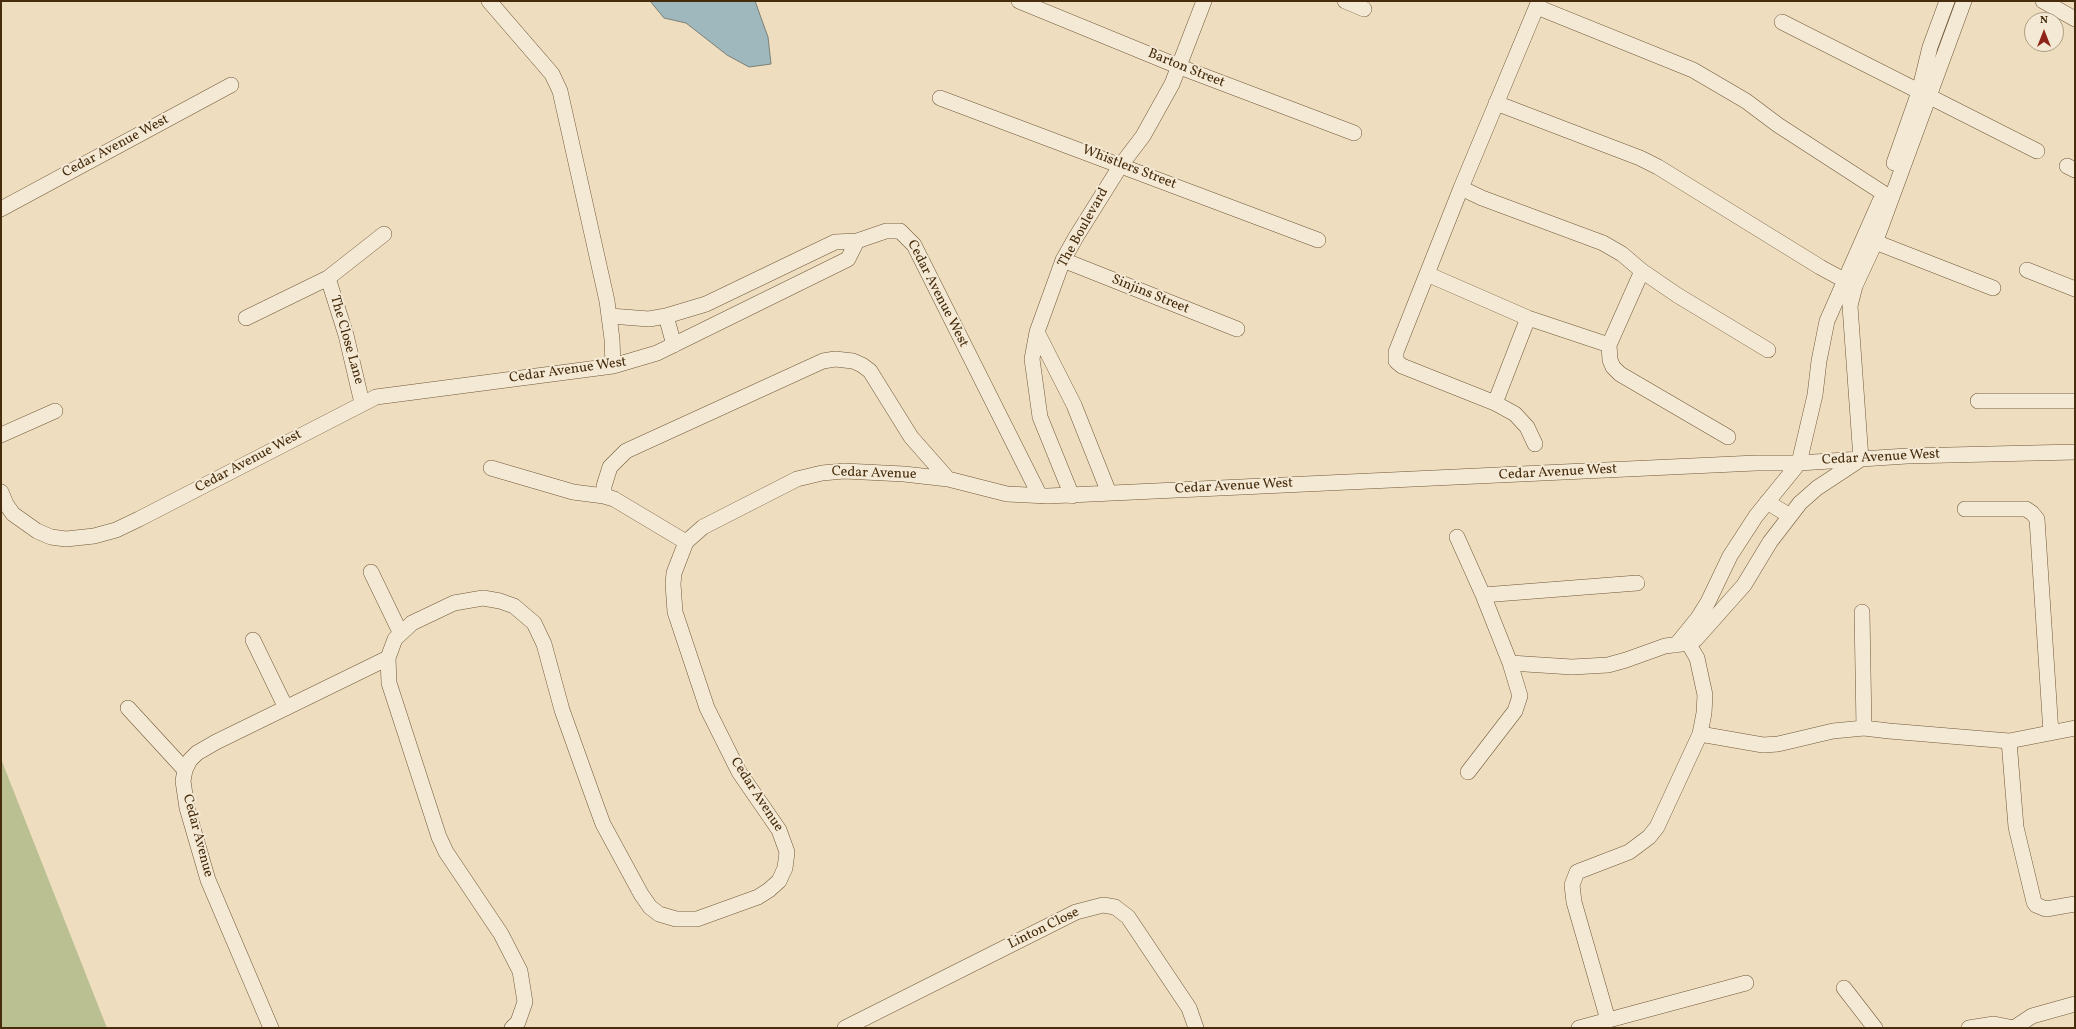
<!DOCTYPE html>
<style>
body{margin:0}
#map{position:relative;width:2076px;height:1029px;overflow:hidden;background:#eeddbe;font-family:Vollkorn,serif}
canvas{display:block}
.frame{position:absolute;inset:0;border:2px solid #462c0c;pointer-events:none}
.north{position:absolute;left:2024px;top:12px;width:40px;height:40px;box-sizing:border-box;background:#f4e9d5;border:1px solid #ae9d85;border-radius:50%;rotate:0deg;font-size:11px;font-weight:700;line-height:16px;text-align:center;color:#462c0c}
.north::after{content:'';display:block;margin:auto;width:14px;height:18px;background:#8f2418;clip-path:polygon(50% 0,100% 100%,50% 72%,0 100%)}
</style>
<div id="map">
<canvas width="2076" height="1029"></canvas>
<div class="frame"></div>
<div class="north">N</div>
</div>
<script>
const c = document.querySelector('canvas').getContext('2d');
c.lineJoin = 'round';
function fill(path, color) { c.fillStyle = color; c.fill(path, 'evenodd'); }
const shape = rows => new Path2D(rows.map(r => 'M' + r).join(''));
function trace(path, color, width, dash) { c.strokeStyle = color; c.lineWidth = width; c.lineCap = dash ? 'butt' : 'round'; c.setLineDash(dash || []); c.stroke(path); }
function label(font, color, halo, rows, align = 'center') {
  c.font = font + ' Vollkorn,serif'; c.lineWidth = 4; c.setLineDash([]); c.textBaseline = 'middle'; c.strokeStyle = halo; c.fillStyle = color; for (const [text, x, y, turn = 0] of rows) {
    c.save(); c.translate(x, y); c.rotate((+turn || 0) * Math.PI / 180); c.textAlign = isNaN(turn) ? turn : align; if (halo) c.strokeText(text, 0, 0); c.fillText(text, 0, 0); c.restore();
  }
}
const green = shape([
 [1,759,107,1028,1,1028]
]);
const water = shape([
 [650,1,755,1,768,37,771,64,749,67,727,55,686,23,664,18,650,1]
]);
const street = shape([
 [489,1,552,74,560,91,607,301,612,339,613,366],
 [1019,1,1180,67,1354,133],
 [1345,1,1364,9],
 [1539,1,1461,188,1482,198,1603,243,1622,254,1642,271,1677,295,1768,350],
 [2043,1,2075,19],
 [1537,7,1693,70,1746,101,1778,125,1883,193],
 [1782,22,2037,151],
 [940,98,1318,240],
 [1496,103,1640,158,1658,167,1820,267,1853,285],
 [1894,163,1919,92,1930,47,1947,1],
 [2067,166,2075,170],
 [1461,188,1396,352,1396,361,1402,366,1495,403,1515,414,1527,427,1535,444],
 [1,209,231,85],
 [1865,238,1993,288],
 [1063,260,1237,329],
 [2027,270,2075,289],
 [1642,271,1609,345,1610,360,1613,367,1620,374,1728,437],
 [1427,274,1528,318,1609,345],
 [328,278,346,335,362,403],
 [610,316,649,319,666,316,706,304,835,242,857,241,886,231,900,231,914,245,1040,496],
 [666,316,674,345],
 [246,318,328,278,384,234],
 [1037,332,1074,405,1109,493],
 [1978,401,2075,401],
 [1495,403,1528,318],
 [1,435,55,411],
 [491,468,573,492,604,496],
 [1,492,6,504,13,514,37,531,51,537,66,539,94,536,116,530,139,519,376,397,613,366,657,353,848,259,857,241],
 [1072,496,1040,417,1032,359,1037,332,1063,260,1076,237,1121,165,1143,136,1172,84,1204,1],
 [1767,502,1790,516],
 [1965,509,2026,509,2032,513,2037,519,2051,733],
 [1457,537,1483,595,1510,663,1520,696,1515,711,1468,772],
 [686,542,614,499,604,496,604,486,610,467,626,451,823,361,835,359,853,361,862,365,870,371,911,437,948,479],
 [371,572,400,632],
 [1483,595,1637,583],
 [1862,612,1864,728],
 [253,640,286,708],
 [1676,645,1698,618,1708,602,1730,556,1756,516,1799,463,1815,395,1819,361,1827,321,1880,201],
 [1510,663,1572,667,1608,665,1626,660,1665,646,1689,643,1696,639,1744,585,1770,542,1800,503,1817,488,1861,459,1850,306,1855,286,1875,243,1964,1],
 [128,708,185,770],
 [1700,734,1763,745,1778,744,1833,731,1864,728,1889,731,2009,741,2075,728],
 [2009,741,2016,827,2034,902,2036,905,2046,909,2075,904],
 [1844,988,1875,1028],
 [1608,1020,1574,902,1572,885,1577,872,1629,852,1649,837,1657,827,1700,734,1704,713,1705,695,1697,658,1684,636],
 [271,1028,208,880,187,808,183,781,185,770,190,760,197,753,216,742,388,658],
 [512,1028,518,1022,525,1002,520,971,501,934,446,852,439,837,389,683,388,658,395,639,412,623,454,603,483,598,500,601,514,606,534,623,544,644,562,710,596,805,603,824,641,894,650,907,659,914,676,919,697,919,758,897,769,890,779,881,785,868,787,852,779,830,739,772,707,708,675,612,673,584,674,573,686,542,703,527,797,479,822,473,844,471,904,474,948,479,1007,494,1048,496,1756,463,1799,463,1907,456,2075,452],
 [845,1028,1076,912,1103,905,1115,907,1128,917,1189,1008,1196,1028],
 [1579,1028,1746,983],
 [1969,1028,1994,1024,2014,1028],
 [2014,1028,2032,1016,2075,1004]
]);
const streetNames = [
 ["Barton Street",1186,69,22],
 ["Cedar Avenue West",116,147,-28],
 ["Whistlers Street",1129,168,21],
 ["The Boulevard",1084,228,-61],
 ["Cedar Avenue West",937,294,63],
 ["Sinjins Street",1150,295,22],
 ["The Close Lane",346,340,74],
 ["Cedar Avenue West",568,371,-8],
 ["Cedar Avenue West",1881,458,-3],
 ["Cedar Avenue West",249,462,-28],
 ["Cedar Avenue West",1558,473,-3],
 ["Cedar Avenue",874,474,2],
 ["Cedar Avenue West",1234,487,-3],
 ["Cedar Avenue",756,795,57],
 ["Cedar Avenue",197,836,75],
 ["Linton Close",1044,929,-26]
];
fill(green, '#bac091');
fill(water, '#9fb8bd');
trace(water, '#7b8076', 1);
trace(street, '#705838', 16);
trace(street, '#f4e9d5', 15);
label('14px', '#462c0c', '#f4e9d5', streetNames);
</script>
